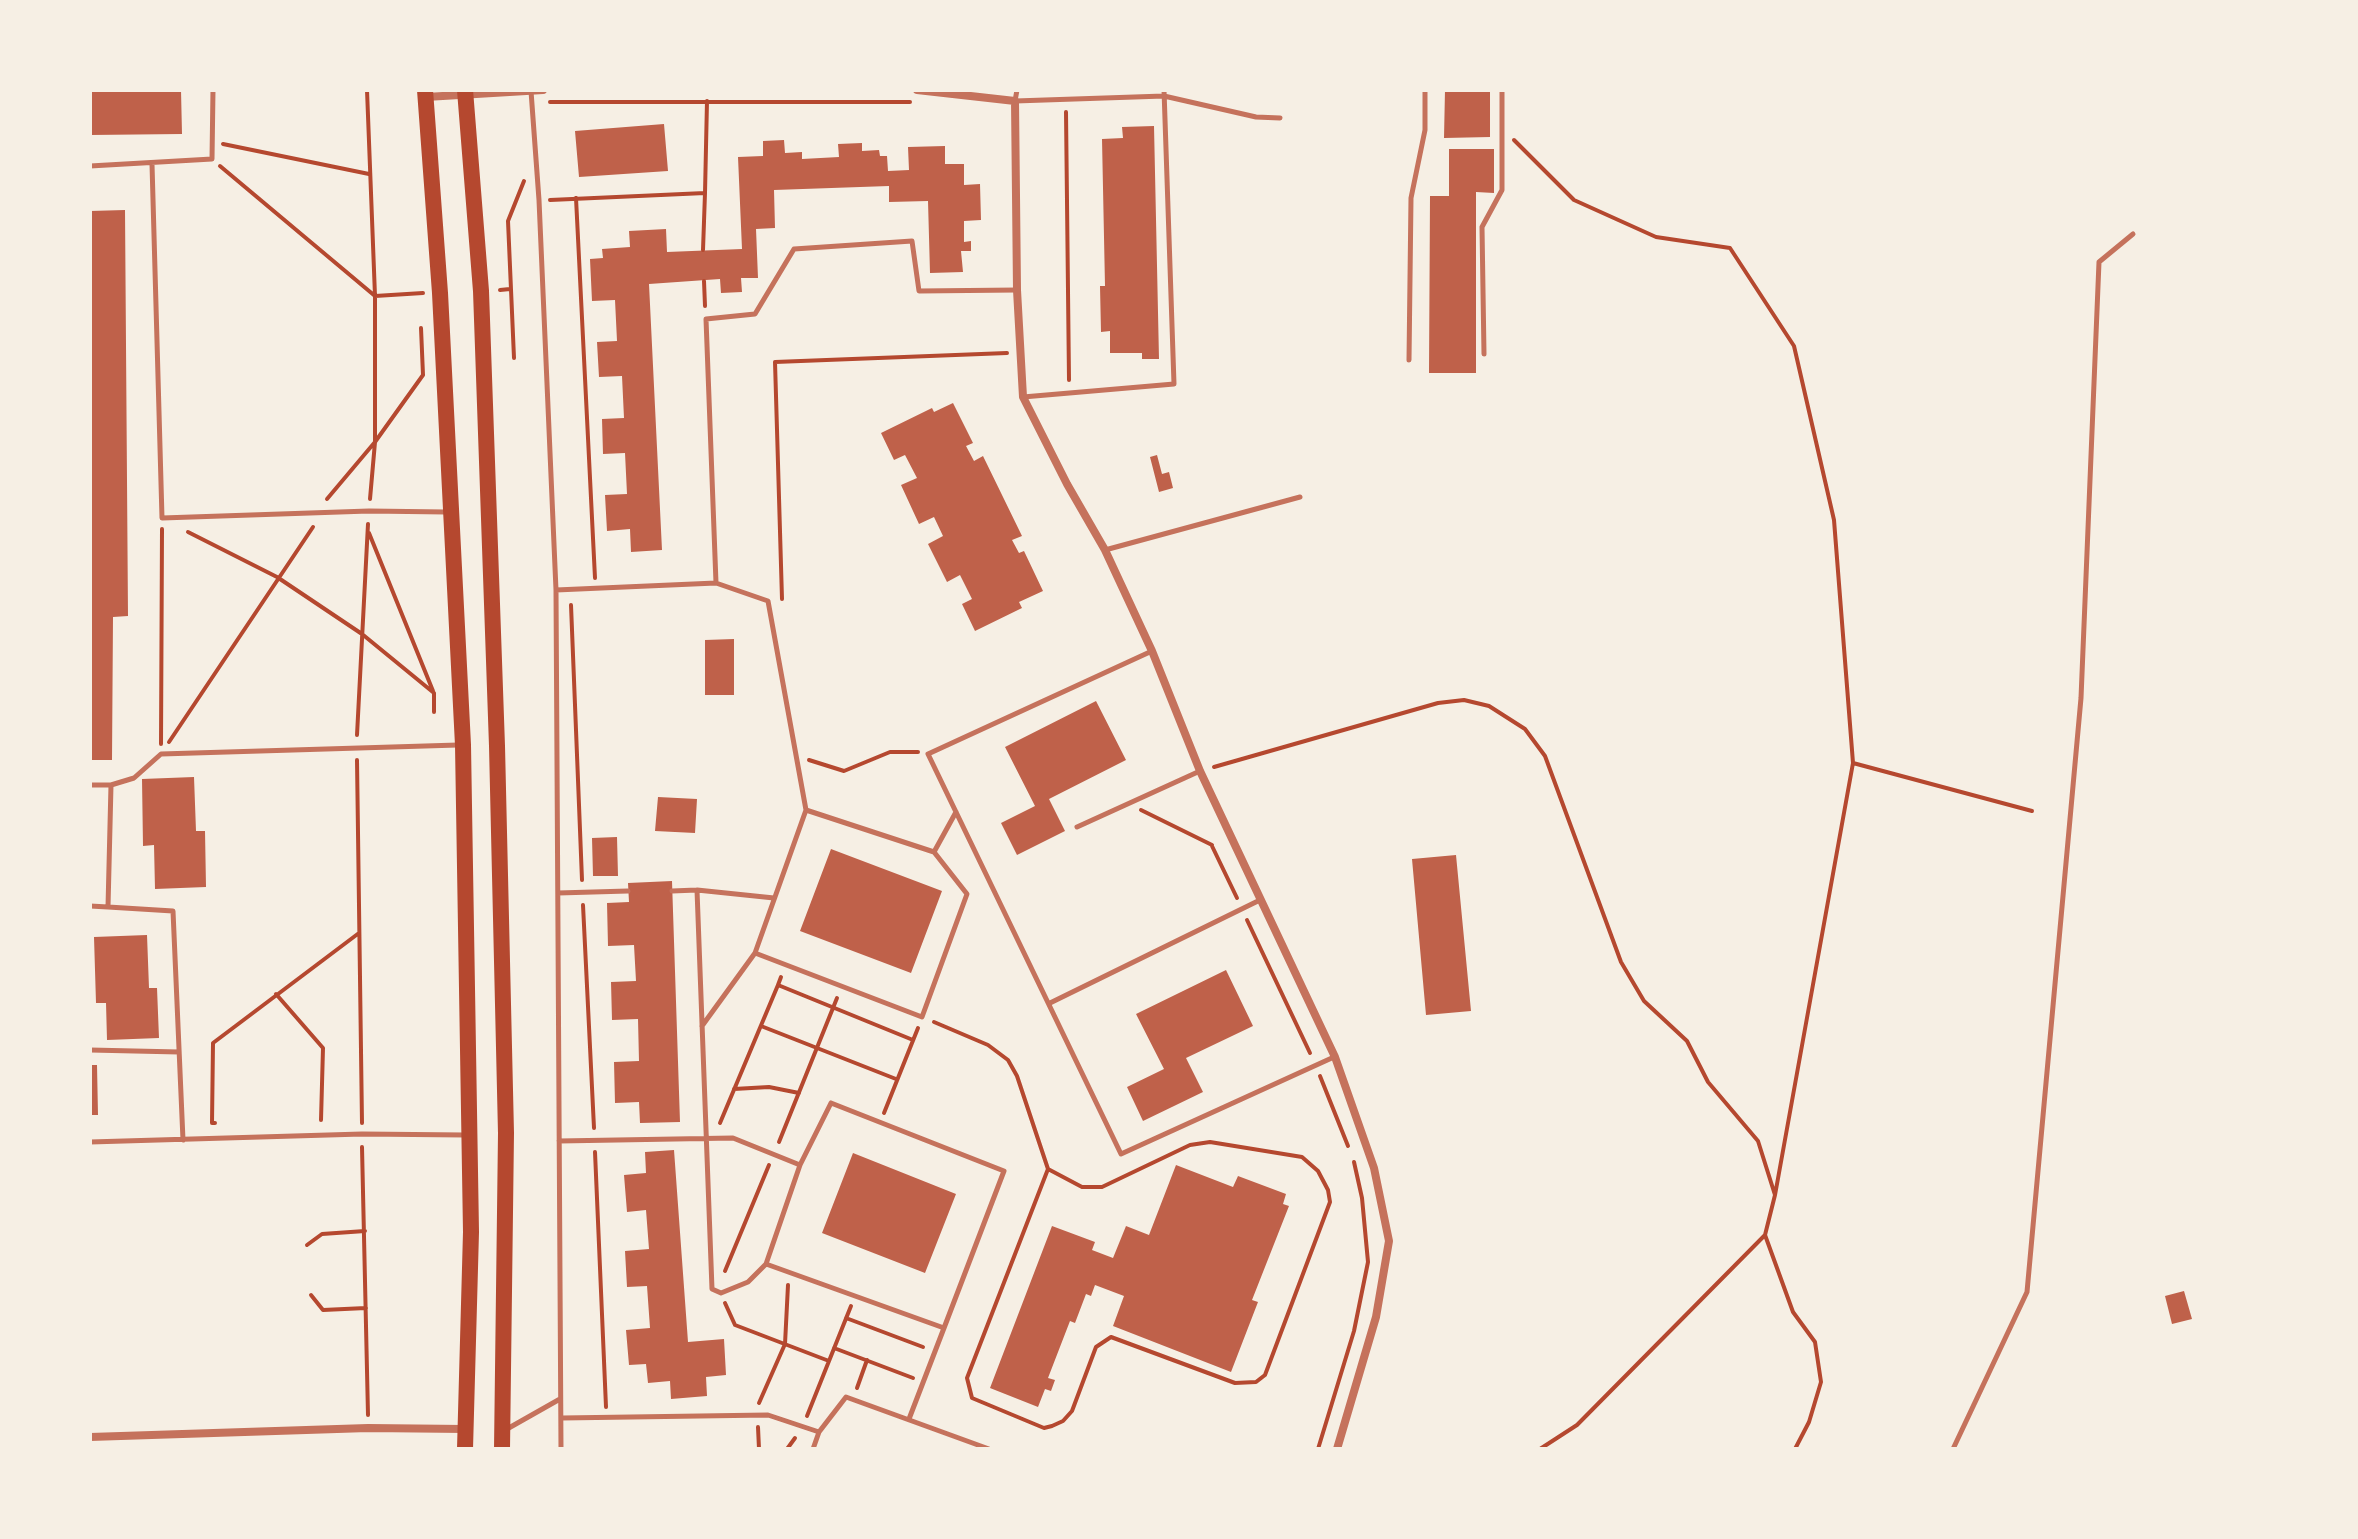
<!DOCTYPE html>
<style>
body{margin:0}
#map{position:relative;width:2358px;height:1539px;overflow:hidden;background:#f6efe4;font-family:"PT Sans",sans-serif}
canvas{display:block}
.frame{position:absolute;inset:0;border:92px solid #f6efe4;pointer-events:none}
</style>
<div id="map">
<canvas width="2358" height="1539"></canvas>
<div class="frame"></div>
</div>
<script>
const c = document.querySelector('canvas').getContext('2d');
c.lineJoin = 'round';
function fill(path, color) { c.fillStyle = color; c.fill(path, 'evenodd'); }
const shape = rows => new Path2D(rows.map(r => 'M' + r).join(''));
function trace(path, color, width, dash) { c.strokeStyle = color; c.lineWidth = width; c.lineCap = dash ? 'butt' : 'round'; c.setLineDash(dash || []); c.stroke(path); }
const building = shape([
 [90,90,181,90,182,134,90,135],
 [1445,90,1490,90,1490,137,1444,138],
 [664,124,668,171,579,177,575,131],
 [1154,126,1159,359,1142,359,1142,353,1110,353,1110,331,1101,332,1100,286,1105,286,1102,139,1123,138,1122,127],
 [784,140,785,153,802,152,802,159,839,157,838,144,862,143,862,151,879,150,880,156,887,156,888,171,909,170,908,147,945,146,945,164,964,164,964,185,980,184,981,220,964,221,964,242,971,241,971,251,961,251,963,272,930,273,928,201,889,202,889,186,774,190,775,228,756,229,758,278,741,278,742,292,721,293,720,279,649,284,662,550,631,552,630,529,607,531,605,495,627,494,625,453,603,454,602,419,624,418,622,376,599,377,597,342,617,341,615,300,592,301,590,259,603,258,602,249,630,247,629,231,666,229,667,252,742,249,738,157,763,156,763,141],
 [1449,149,1494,149,1494,193,1476,192,1476,373,1429,373,1430,196,1449,196],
 [125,210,128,616,113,617,112,760,90,760,90,211],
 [953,403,973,443,966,446,974,461,983,456,1022,536,1012,540,1019,553,1024,551,1043,591,1019,602,1022,608,975,631,962,604,972,599,960,575,947,582,928,544,943,536,934,517,919,524,901,485,917,478,905,455,894,460,881,433,932,408,934,412],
 [1157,455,1162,474,1169,472,1173,488,1159,492,1150,457],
 [734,639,734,695,705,695,705,640],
 [1096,701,1126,760,1049,799,1065,831,1017,855,1001,823,1035,806,1005,747],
 [194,777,196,831,205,831,206,887,155,889,154,845,143,846,142,779],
 [658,797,697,799,695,833,655,831],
 [617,837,618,876,593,876,592,838],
 [831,849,942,891,911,973,800,931],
 [1456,855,1471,1011,1426,1015,1412,859],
 [672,881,680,1122,640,1123,639,1102,615,1103,614,1062,639,1061,638,1019,612,1020,611,982,636,981,634,945,608,946,607,903,629,902,628,883],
 [147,935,149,988,157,988,159,1038,107,1040,106,1003,96,1003,94,937],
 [1226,970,1253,1026,1186,1058,1203,1092,1143,1121,1127,1087,1164,1069,1136,1014],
 [90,1065,97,1065,98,1115,90,1115],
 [674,1150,688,1342,724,1339,726,1375,706,1377,707,1396,671,1399,670,1381,648,1383,646,1364,629,1365,626,1330,650,1328,647,1286,627,1287,625,1251,649,1249,646,1210,627,1212,624,1175,646,1173,645,1152],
 [853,1153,956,1194,925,1273,822,1233],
 [1176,1165,1233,1187,1238,1176,1286,1194,1283,1204,1289,1206,1252,1300,1258,1302,1231,1372,1113,1326,1124,1296,1095,1285,1091,1296,1086,1294,1075,1323,1070,1321,1048,1378,1055,1380,1051,1391,1045,1389,1038,1407,990,1388,1052,1226,1095,1242,1092,1250,1113,1258,1126,1226,1149,1235],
 [2184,1291,2192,1319,2172,1324,2165,1296]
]);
const path = shape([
 [367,90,375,296,375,442,370,499],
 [550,102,910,102],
 [1066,112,1069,380],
 [1514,140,1574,200,1656,237,1730,248,1794,346,1834,520,1853,763,1775,1195],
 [223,144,369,174],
 [220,166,375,296,423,293],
 [576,198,595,578],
 [550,200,705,193,707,101],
 [703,250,705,193],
 [704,281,705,306],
 [500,290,510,289],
 [514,358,508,221,524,181],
 [327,499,375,442,423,375,421,328],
 [188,532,277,577,362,634,434,693,434,712],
 [369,533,433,691],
 [782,599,775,362,1007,353],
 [571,605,582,880],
 [357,735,368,524],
 [169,742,313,527],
 [161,744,162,529],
 [357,760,362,1123],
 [809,760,844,771,890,752,918,752],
 [1853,763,2032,811],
 [1214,767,1438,703,1464,700,1489,706,1525,729,1545,756,1621,962,1644,1001,1687,1041,1708,1082,1758,1141,1775,1195,1765,1235,1793,1312,1815,1342,1821,1382,1809,1422,1795,1449],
 [1141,810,1212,845],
 [1212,846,1237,898],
 [583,905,594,1128],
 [1247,920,1310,1053],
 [781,977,778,985,913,1040],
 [276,994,323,1048,321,1120],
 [934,1022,988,1045,1008,1060,1017,1076,1048,1169,967,1378,972,1398,1044,1428,1052,1426,1063,1421,1072,1411,1096,1347,1111,1337,1235,1383,1256,1382,1265,1375,1330,1202,1328,1190,1318,1171,1302,1157,1210,1142,1190,1145,1102,1187,1082,1187,1048,1169],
 [761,1026,896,1079],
 [1320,1076,1348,1146],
 [734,1089,769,1087,799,1093],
 [884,1113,918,1028],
 [215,1123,212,1123,213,1043,359,933],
 [720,1123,778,985],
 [779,1142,837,998],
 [362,1147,368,1415],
 [595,1152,606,1407],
 [307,1245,322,1234,365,1231],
 [725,1271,769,1165],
 [311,1295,323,1310,366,1308],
 [725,1303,735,1325,829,1361],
 [846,1318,923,1347],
 [834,1348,913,1378],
 [857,1388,867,1360],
 [759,1403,785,1344,788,1285],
 [807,1416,851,1306],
 [758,1427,759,1449],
 [787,1449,795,1438],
 [1318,1449,1354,1331,1368,1262,1362,1198,1354,1162],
 [1540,1449,1577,1425,1765,1235]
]);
const service = shape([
 [1017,90,1015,101,1164,96,1256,117,1280,118],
 [531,91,539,200,556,590,561,1449],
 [152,164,162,518,369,511,446,512],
 [90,166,212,159,213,90],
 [1484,354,1482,227,1502,190,1502,90],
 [1409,360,1411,198,1425,130,1425,90],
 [1023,397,1174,384,1164,90],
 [1105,550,1300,497],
 [716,583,768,601,806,810],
 [556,590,716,583,706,319,755,314,794,249,912,241,919,291,1017,290],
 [1152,651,928,754,1121,1154,1334,1057],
 [90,785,111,785,134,778,161,754,458,745],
 [806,810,934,852,967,894,922,1017,755,953,806,810],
 [1077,827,1200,771],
 [934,852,956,812],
 [697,890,774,898],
 [672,891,697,890,712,1289,721,1293,748,1282,766,1264],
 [558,893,628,891],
 [90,906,108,907,111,785],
 [108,907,173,911,183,1140],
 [1050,1003,1260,900],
 [702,1026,755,953],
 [90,1050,179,1052],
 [831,1103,1004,1171,944,1328,766,1264,800,1165,831,1103],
 [559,1141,733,1138,800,1165],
 [90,1142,362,1134,465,1135],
 [562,1418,768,1415,819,1432],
 [909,1419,944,1328],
 [507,1429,560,1399],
 [813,1449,819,1432,846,1397,989,1449],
 [1953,1449,2027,1292,2081,698,2099,262,2133,234]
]);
const minor = shape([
 [917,90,1015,101,1017,290,1023,397,1067,484,1105,550,1152,651,1200,771,1335,1057,1374,1168,1389,1241,1376,1317,1337,1449],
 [426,97,543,90],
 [90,1437,368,1428,465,1429]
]);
const primary = shape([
 [425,90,440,293,463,745,471,1232,465,1449],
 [465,90,481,291,497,746,506,1133,502,1449]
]);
fill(building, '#bf614a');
trace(path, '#b5482f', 4);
trace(service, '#c5725c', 5);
trace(minor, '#c5725c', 8);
trace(primary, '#b5482f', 16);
</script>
